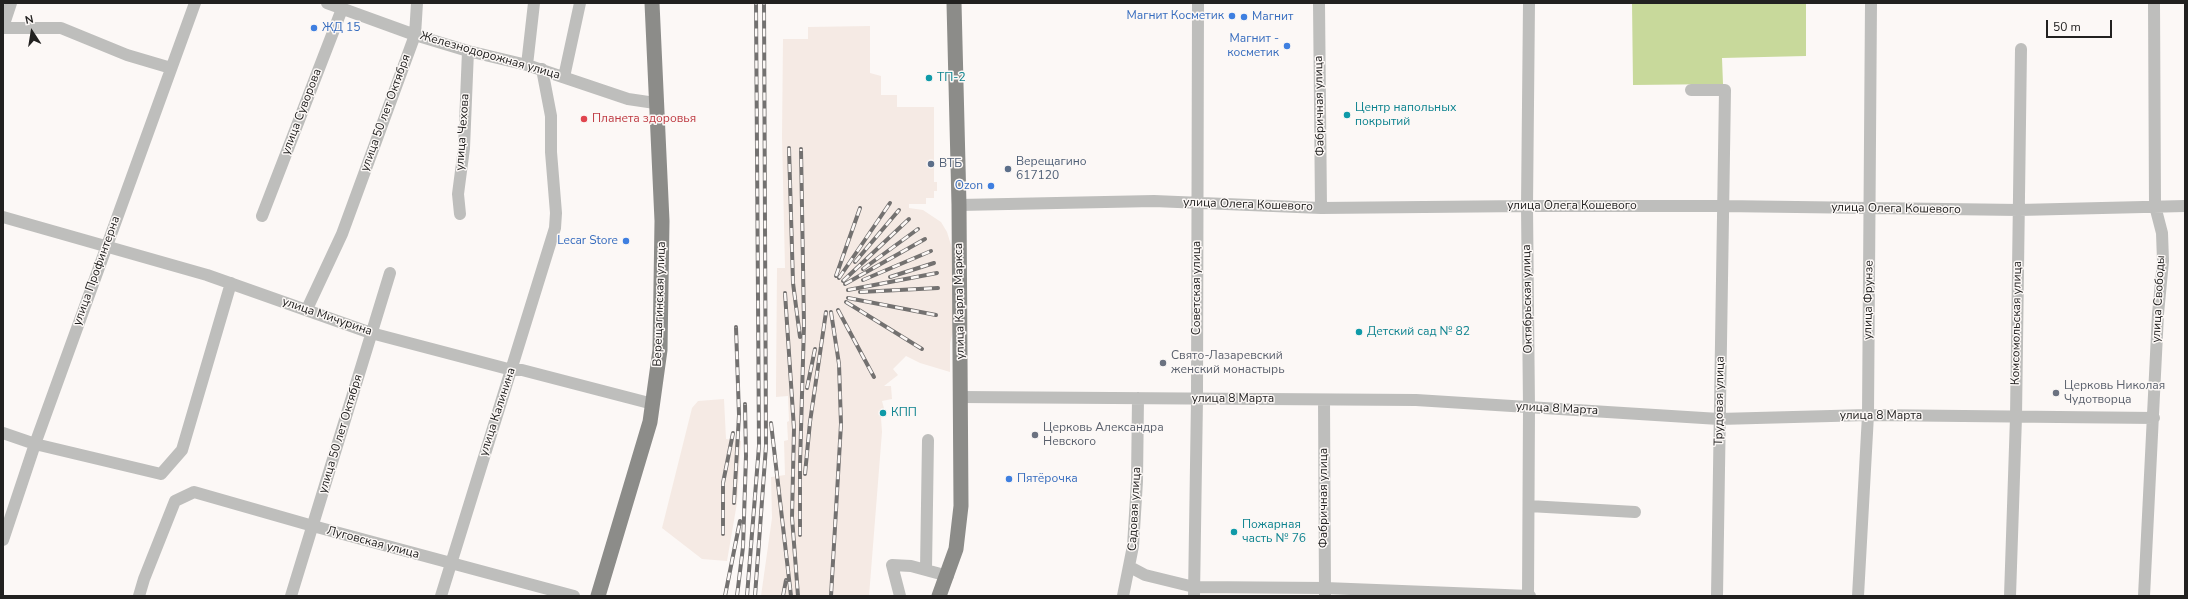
<!DOCTYPE html>
<meta charset="utf-8">
<style>
body{margin:0}
#map{position:relative;width:2188px;height:599px;overflow:hidden;background:#fcf8f6;font-family:"Nunito Sans",sans-serif}
canvas{display:block}
.frame{position:absolute;inset:0;border:4px solid #222120;pointer-events:none}
.north{position:absolute;left:12px;top:12px;width:40px;height:40px;-webkit-text-stroke:3px #fcf8f6;paint-order:stroke;rotate:348deg;font-size:11px;font-weight:700;line-height:16px;text-align:center;color:#222120}
.north::after{content:'';display:block;margin:auto;width:14px;height:18px;background:#222120;clip-path:polygon(50% 0,100% 100%,50% 72%,0 100%)}
.scale{position:absolute;left:2046px;top:20px;width:66px;height:18px;box-sizing:border-box;border:2px solid #222120;border-top:0;padding-left:5px;font-size:12px;line-height:14px;white-space:nowrap;color:#222120;-webkit-text-stroke:3px #fcf8f6;paint-order:stroke}
</style>
<div id="map">
<canvas width="2188" height="599"></canvas>
<div class="frame"></div>
<div class="north">N</div>
<div class="scale">50 m</div>
</div>
<script>
const c = document.querySelector('canvas').getContext('2d');
c.lineJoin = 'round';
function fill(path, color) { c.fillStyle = color; c.fill(path, 'evenodd'); }
const shape = rows => new Path2D(rows.map(r => 'M' + r).join(''));
function trace(path, color, width, dash) { c.strokeStyle = color; c.lineWidth = width; c.lineCap = dash ? 'butt' : 'round'; c.setLineDash(dash || []); c.stroke(path); }
function label(font, color, halo, rows, align = 'center') {
  c.font = font + ' "Nunito Sans",sans-serif'; c.lineWidth = 3; c.setLineDash([]); c.textBaseline = 'middle'; c.strokeStyle = halo; c.fillStyle = color; for (const [text, x, y, turn = 0] of rows) {
    c.save(); c.translate(x, y); c.rotate((+turn || 0) * Math.PI / 180); c.textAlign = isNaN(turn) ? turn : align; if (halo) c.strokeText(text, 0, 0); c.fillText(text, 0, 0); c.restore();
  }
}
const built = shape([
 [870,26,870,73,881,76,881,95,897,95,897,107,934,107,934,182,937,182,937,191,934,191,934,198,926,198,926,204,909,204,909,208,923,210,941,222,947,232,951,245,954,258,953,332,950,343,950,372,920,363,906,356,893,369,898,375,884,386,891,386,892,399,882,401,886,416,881,418,882,432,869,596,761,596,772,518,771,477,785,475,784,441,788,440,787,422,789,421,788,396,776,397,776,388,777,268,785,268,782,137,783,39,808,39,808,27],
 [724,399,726,439,741,441,737,503,727,561,702,559,662,528,692,408,698,401]
]);
const green = shape([
 [1632,3,1806,3,1806,56,1722,58,1723,84,1633,85]
]);
const minor = shape([
 [327,3,415,35,468,51,527,65,628,99,655,103],
 [1319,3,1321,208],
 [3,27,11,3],
 [3,28,61,28,127,55,171,68],
 [527,65,534,3],
 [564,77,580,3],
 [1691,90,1725,90,1717,596],
 [959,205,1154,201,1321,208,1527,206,1722,206,2019,210,2185,206],
 [460,214,458,194,464,148,468,51],
 [262,216,342,9],
 [3,217,207,275,371,333,512,370,522,370,653,404],
 [307,309,342,234,415,35,417,3],
 [960,397,1416,400,1719,419,1868,415,2154,418],
 [1324,400,1325,595],
 [3,433,35,444,161,474,182,450,231,283],
 [1529,506,1635,512],
 [3,540,35,444,195,3],
 [1130,567,1145,575,1194,587,1325,588,1530,596],
 [926,569,928,440],
 [139,596,144,579,175,501,194,492,313,526,574,596],
 [291,596,390,273],
 [441,596,555,228,556,213,551,152,551,116,542,69],
 [900,596,892,565,911,566,948,576],
 [1123,596,1133,546,1137,481,1138,398],
 [1194,596,1197,399,1198,3],
 [1528,596,1529,408,1527,206,1529,3],
 [1858,596,1868,415,1871,3],
 [2010,596,2016,417,2021,49],
 [2144,596,2158,314,2163,261,2162,233,2155,206,2154,3]
]);
const major = shape([
 [598,596,650,422,660,350,662,221,652,3],
 [939,596,956,549,961,506,959,205,954,3]
]);
const rail = shape([
 [789,148,793,283,800,337],
 [855,262,899,210],
 [863,269,918,229],
 [836,276,860,208],
 [890,277,934,263],
 [839,278,890,203],
 [863,280,931,251],
 [843,281,909,219],
 [845,284,925,239],
 [848,290,937,273],
 [860,292,938,288],
 [785,293,794,429,792,517,798,596],
 [848,298,936,315],
 [846,302,922,349],
 [838,310,874,377],
 [831,312,839,364,841,424,831,596],
 [807,388,815,349],
 [771,423,791,596],
 [805,474,810,422,826,312],
 [734,503,739,415,736,327],
 [723,534,723,483,733,433],
 [800,535,800,464,804,325,801,149],
 [725,596,740,521],
 [737,596,743,547,746,456,745,404],
 [747,596,759,446,756,3],
 [755,596,766,446,764,3],
 [783,596,786,580]
]);
const markers = [
 [1232,16,4,"#3f7fe0"],
 [1244,17,4,"#3f7fe0"],
 [314,28,4,"#3f7fe0"],
 [1287,46,4,"#3f7fe0"],
 [929,78,4,"#0f9aa8"],
 [1347,115,4,"#0f9aa8"],
 [584,119,4,"#e0444e"],
 [931,164,4,"#5c6f8a"],
 [1008,169,4,"#5c6f8a"],
 [991,186,4,"#3f7fe0"],
 [626,241,4,"#3f7fe0"],
 [1359,332,4,"#0f9aa8"],
 [1163,363,4,"#6b7280"],
 [2056,393,4,"#6b7280"],
 [883,413,4,"#0f9aa8"],
 [1035,435,4,"#6b7280"],
 [1009,479,4,"#3f7fe0"],
 [1234,532,4,"#0f9aa8"]
];
const shopNames = [
 ["Магнит Косметик",1224,16],
 ["Магнит",1252,17,"left"],
 ["ЖД 15",322,28,"left"],
 ["Магнит -",1279,39],
 ["косметик",1279,53],
 ["Ozon",983,186],
 ["Lecar Store",618,241],
 ["Пятёрочка",1017,479,"left"]
];
const streetNames = [
 ["Железнодорожная улица",490,56,16],
 ["Фабричная улица",1320,106,-91],
 ["улица Суворова",302,112,-69],
 ["улица 50 лет Октября",386,113,-70],
 ["улица Чехова",463,132,-86],
 ["улица Олега Кошевого",1248,205,2],
 ["улица Олега Кошевого",1572,206],
 ["улица Олега Кошевого",1896,209,1],
 ["улица Профинтерна",97,271,-70],
 ["Советская улица",1197,288,-90],
 ["Октябрьская улица",1528,299,-91],
 ["улица Свободы",2159,299,-87],
 ["улица Фрунзе",1869,300,-89],
 ["улица Карла Маркса",960,301,-91],
 ["Верещагинская улица",660,304,-88],
 ["улица Мичурина",327,317,19],
 ["Комсомольская улица",2017,323,-89],
 ["улица 8 Марта",1233,399],
 ["Трудовая улица",1720,401,-89],
 ["улица 8 Марта",1557,409,3],
 ["улица Калинина",498,412,-72],
 ["улица 8 Марта",1881,416],
 ["улица 50 лет Октября",341,434,-73],
 ["Фабричная улица",1324,498,-90],
 ["Садовая улица",1135,509,-87],
 ["Луговская улица",373,543,15]
];
const cultureNames = [
 ["ТП-2",937,78],
 ["Центр напольных",1355,108],
 ["покрытий",1355,122],
 ["Детский сад № 82",1367,332],
 ["КПП",891,413],
 ["Пожарная",1242,525],
 ["часть № 76",1242,539]
];
const healthNames = [
 ["Планета здоровья",592,119]
];
const serviceNames = [
 ["Верещагино",1016,162],
 ["617120",1016,176],
 ["ВТБ",939,164]
];
const worshipNames = [
 ["Свято-Лазаревский",1171,356],
 ["женский монастырь",1171,370],
 ["Церковь Николая",2064,386],
 ["Чудотворца",2064,400],
 ["Церковь Александра",1043,428],
 ["Невского",1043,442]
];
fill(built, '#f5eae4');
fill(green, '#c8d99b');
trace(minor, '#bebebc', 12);
trace(major, '#8c8c89', 15);
trace(rail, '#737170', 4);
trace(rail, '#fcf8f6', 2.5, [8]);
for (const [x, y, r, color] of markers) { const dot = new Path2D(); dot.arc(x, y, r, 0, 2 * Math.PI); c.fillStyle = color; c.fill(dot); trace(dot, '#fcf8f6', 1.5); }
label('12px', '#366cbe', '#fcf8f6', shopNames, 'right');
label('12px', '#222120', '#fcf8f6', streetNames);
label('12px', '#0d838f', '#fcf8f6', cultureNames, 'left');
label('12px', '#be3a42', '#fcf8f6', healthNames, 'left');
label('12px', '#4e5e75', '#fcf8f6', serviceNames, 'left');
label('12px', '#5b616d', '#fcf8f6', worshipNames, 'left');
</script>
